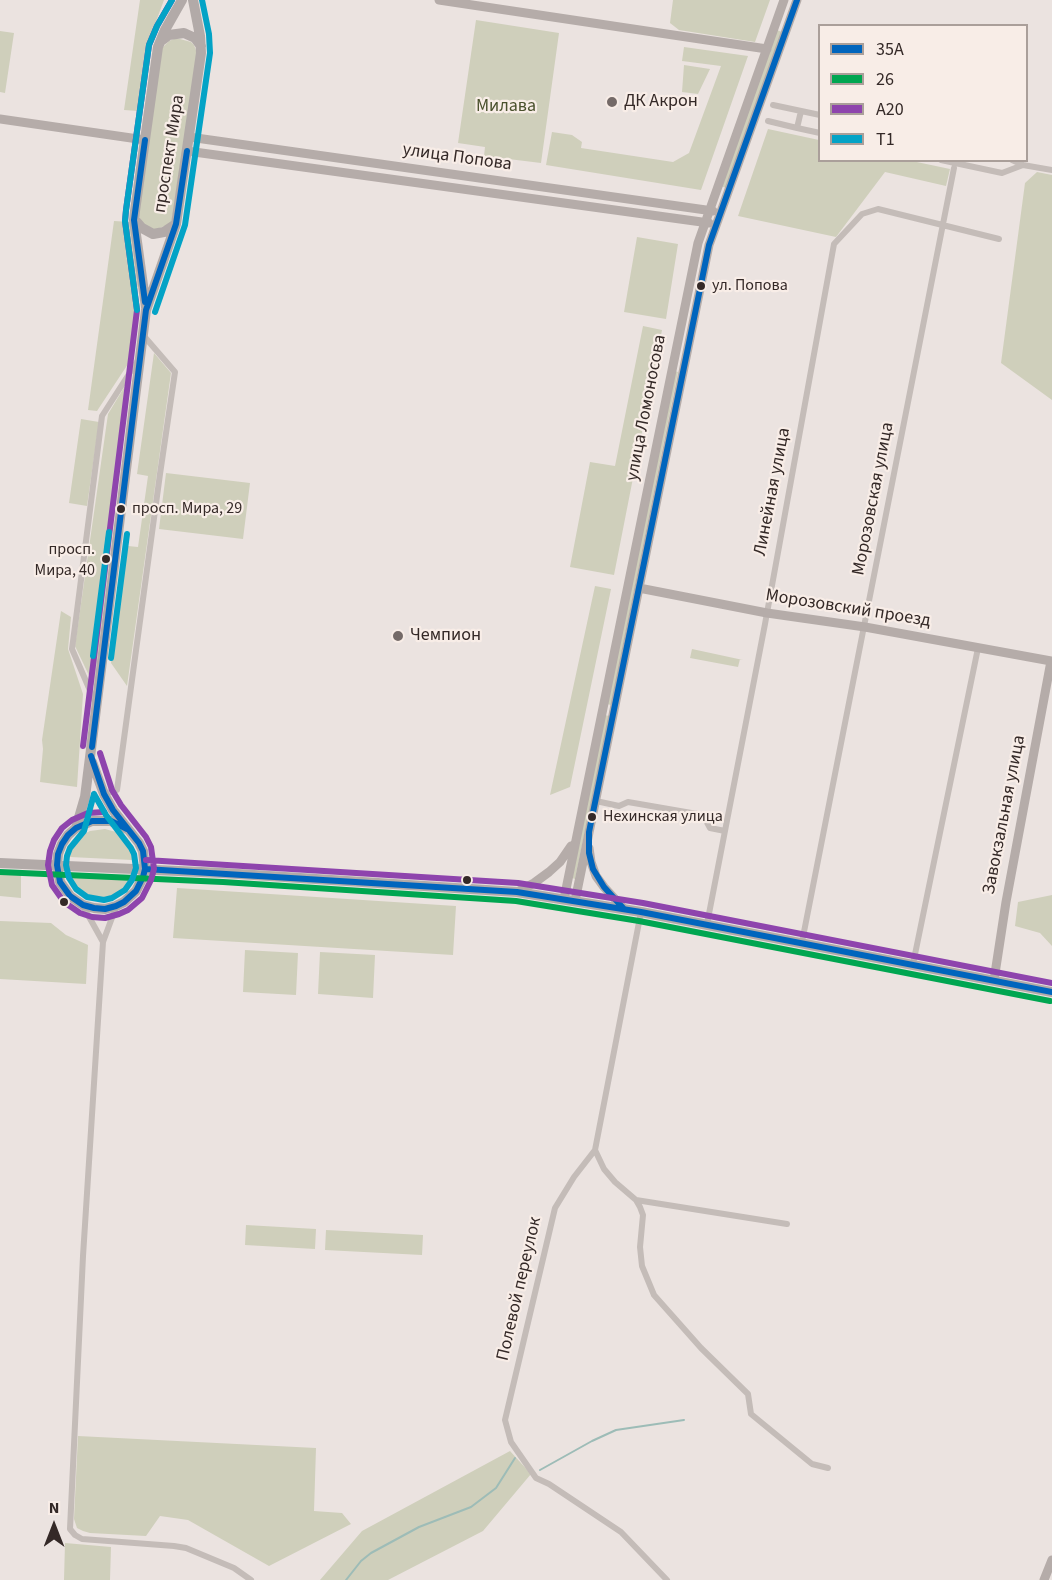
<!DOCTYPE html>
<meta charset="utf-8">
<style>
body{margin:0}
#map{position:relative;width:1052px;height:1580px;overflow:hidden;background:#ebe3e0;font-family:"Source Sans 3",sans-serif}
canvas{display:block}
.legend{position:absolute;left:818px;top:24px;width:210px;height:138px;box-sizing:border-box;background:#f8ede7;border:2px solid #aa9f9a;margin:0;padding:8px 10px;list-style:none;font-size:18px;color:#342927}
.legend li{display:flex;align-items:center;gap:12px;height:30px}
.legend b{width:30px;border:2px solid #aa9f9a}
.north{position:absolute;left:24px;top:1496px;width:60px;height:60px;-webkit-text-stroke:4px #f8ede7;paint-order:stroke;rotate:0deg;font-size:16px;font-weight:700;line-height:24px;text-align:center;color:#342927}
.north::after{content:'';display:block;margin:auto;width:21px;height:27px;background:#342927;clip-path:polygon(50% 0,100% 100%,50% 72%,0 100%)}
</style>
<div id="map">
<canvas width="1052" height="1580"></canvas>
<ul class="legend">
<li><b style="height:8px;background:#0065bd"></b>35А</li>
<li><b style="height:8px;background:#00a651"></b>26</li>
<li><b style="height:8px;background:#8e44ad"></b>А20</li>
<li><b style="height:8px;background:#03a3c6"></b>Т1</li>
</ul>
<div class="north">N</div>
</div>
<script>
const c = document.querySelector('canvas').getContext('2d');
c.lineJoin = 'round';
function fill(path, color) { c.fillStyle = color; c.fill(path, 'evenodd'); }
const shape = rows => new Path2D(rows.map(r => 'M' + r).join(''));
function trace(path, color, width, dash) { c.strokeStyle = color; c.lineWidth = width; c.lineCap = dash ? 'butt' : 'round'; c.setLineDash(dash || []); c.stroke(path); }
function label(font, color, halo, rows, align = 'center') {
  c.font = font + ' "Source Sans 3",sans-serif'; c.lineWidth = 4.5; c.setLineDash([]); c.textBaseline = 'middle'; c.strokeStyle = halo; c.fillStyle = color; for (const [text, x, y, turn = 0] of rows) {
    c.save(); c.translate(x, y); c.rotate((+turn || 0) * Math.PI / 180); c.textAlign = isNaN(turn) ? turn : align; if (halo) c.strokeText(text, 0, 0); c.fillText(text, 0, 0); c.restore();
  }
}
const green = shape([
 [140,0,164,0,148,43,138,111,124,110],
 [673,0,770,0,755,42,679,30,670,23],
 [476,20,559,33,541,163,484,156,485,147,458,143],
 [777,30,782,32,726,188,721,186],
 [0,31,14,33,5,93,0,92],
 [174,39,180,39,191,42,194,45,197,53,172,220,170,224,154,230,144,226,137,213,162,48,169,41],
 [684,47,748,56,701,190,546,165,552,132,572,135,582,142,581,148,673,162,689,153,721,66,682,61],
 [684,65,710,69,698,94,682,92],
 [768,129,819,140,820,160,912,161,950,169,946,186,885,172,836,237,738,216],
 [1037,172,1052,175,1052,400,1001,363,1025,183],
 [114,221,130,222,139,277,128,364,97,411,88,410],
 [637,237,678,244,666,319,624,312],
 [643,326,662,330,614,575,570,567,590,462,615,466],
 [154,353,171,373,127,686,111,663,128,546,138,547,148,476,137,474],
 [675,371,678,372,611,705,607,704],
 [131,376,94,686,75,646,108,414],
 [81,419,99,422,87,506,69,503],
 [166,473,250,483,243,539,159,529],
 [595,586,611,589,570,787,550,795],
 [61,611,71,617,68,649,83,694,77,787,40,782,43,749,42,740],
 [692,649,743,660,740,659,738,667,690,658],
 [605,715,609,716,575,879,572,878],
 [105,829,116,832,126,839,131,848,132,860,70,857,71,846,80,836,90,831],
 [70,873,130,876,127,884,121,892,114,898,101,900,90,899,78,891,72,882],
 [0,874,21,875,21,898,0,896],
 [177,888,456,906,453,955,173,938],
 [1052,895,1052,946,1040,933,1015,926,1018,902],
 [0,921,51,923,66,935,88,945,86,984,0,979],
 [245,950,298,953,296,995,243,992],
 [320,952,375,955,373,998,318,994],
 [246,1225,316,1229,315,1249,245,1245],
 [326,1230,423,1235,422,1255,325,1250],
 [78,1436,316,1448,314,1511,342,1513,351,1524,269,1566,188,1520,160,1516,146,1536,90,1533,83,1531,77,1528,74,1519],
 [510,1451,531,1474,483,1531,388,1580,320,1580,362,1531],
 [65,1543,111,1547,110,1580,64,1580]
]);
const stream = shape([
 [540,1470,592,1441,616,1430,684,1420],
 [346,1580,361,1561,371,1553,419,1527,471,1507,496,1488,515,1458]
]);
const street = shape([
 [773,105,820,115],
 [768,121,797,128,801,111],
 [797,128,820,133],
 [941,160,1002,173,1023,165,1052,170],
 [1012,160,1023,165],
 [95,702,72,649,77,611,102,416,138,360],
 [104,794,117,790,160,474,175,372,143,335],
 [596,801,619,806,628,802,703,815,710,828,725,831],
 [83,906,103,942],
 [116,907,103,942,83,1256,70,1529,75,1535,82,1539,174,1546,186,1548,234,1568,251,1580],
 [641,912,595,1150,574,1177,555,1208,505,1420,511,1442,536,1478,549,1484,621,1532,667,1580],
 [707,924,765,624,834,244,862,214,878,209,999,239],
 [802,942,954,168],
 [913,964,978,648],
 [595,1150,604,1169,615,1182,636,1200,640,1207,643,1215,640,1247,642,1266,654,1295,701,1348,748,1394,751,1414,812,1464,828,1468],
 [636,1200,787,1224]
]);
const secondary = shape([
 [439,0,767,49],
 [0,119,145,140],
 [189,137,713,211],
 [187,151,709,223],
 [639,588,767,613,865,627,1051,661,1006,902,994,980],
 [589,848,591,862,596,876,604,887,624,909],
 [517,892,534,883,549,872,560,862,571,846],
 [564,899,698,243,784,0],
 [575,901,709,245,797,0],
 [1044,1580,1052,1560]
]);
const primary = shape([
 [161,41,169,35,184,33,195,38,201,46],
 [135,220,142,228,153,234,164,232,176,224],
 [146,307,134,220,135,211,158,47,165,30,182,0],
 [92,762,104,794,113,810,139,843,143,851,145,869,143,877,136,891,124,902,116,906,105,909,94,908,83,905,70,896,60,882,57,865,58,854,62,844,68,835,76,828,92,821,111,821,127,829],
 [76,828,85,797,146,310,176,224,201,53,200,36,193,0],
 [0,863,223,873,517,892,641,912,1052,992]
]);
const bus1 = shape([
 [145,140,134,220,145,302],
 [92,747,146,310,176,224,187,151],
 [91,756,104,794,113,810,139,843,143,851,145,869,143,877,136,891,124,902,116,906,105,909,94,908,83,905,70,896,60,882,57,865,58,854,62,844,68,835,76,828,92,821,111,821,127,829],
 [145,869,517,892,641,912,1052,992],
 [624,909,604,887,593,869,589,853,589,832,709,245,797,0]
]);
const bus2 = shape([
 [0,872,223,882,516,901,639,921,1050,1001]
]);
const bus3 = shape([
 [83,746,137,310,125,221,126,210,149,45,157,26,172,0],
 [100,753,112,790,121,805,146,837,151,847,154,869,151,880,142,898,128,910,119,914,105,918,92,917,80,913,64,902,52,885,48,865,50,851,54,840,62,828,72,820,88,813,104,812],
 [146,860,518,883,643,903,1052,983]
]);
const bus4 = shape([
 [137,310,125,221,126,210,149,45,157,26,172,0],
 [155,312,185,225,210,53,209,34,202,0],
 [93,656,109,532],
 [111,658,127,534],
 [94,794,106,815,131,848,134,854,136,868,132,880,125,890,112,898,104,900,87,897,76,889,69,878,66,865,67,856,70,848,84,831,94,794]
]);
const markers = [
 [612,102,6,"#746a68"],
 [701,286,5,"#342927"],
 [121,509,5,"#342927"],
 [106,559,5,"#342927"],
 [398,636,6,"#746a68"],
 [592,817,5,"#342927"],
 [467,880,5,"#342927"],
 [64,902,5,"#342927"]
];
const busNames = [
 ["ул. Попова",712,286],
 ["просп. Мира, 29",132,509],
 ["просп.",95,550,"right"],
 ["Мира, 40",95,571,"right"],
 ["Нехинская улица",603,817]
];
const poiNames = [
 ["ДК Акрон",624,102],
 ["Чемпион",410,636]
];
const parkNames = [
 ["Милава",506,107]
];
const streetNames = [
 ["проспект Мира",170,154,-81],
 ["улица Попова",457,158,8],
 ["улица Ломоносова",647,408,-79],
 ["Линейная улица",773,492,-79],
 ["Морозовская улица",874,499,-79],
 ["Морозовский проезд",848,609,9],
 ["Завокзальная улица",1005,815,-79],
 ["Полевой переулок",520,1289,-77]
];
fill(green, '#cfcfbb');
trace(stream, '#9dbcb7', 2);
trace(street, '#c4bcb8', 6);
trace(secondary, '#b5aca9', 9);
trace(primary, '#b2aaa8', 10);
trace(bus1, '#0065bd', 6);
trace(bus2, '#00a651', 6);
trace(bus3, '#8e44ad', 6);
trace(bus4, '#03a3c6', 6);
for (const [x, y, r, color] of markers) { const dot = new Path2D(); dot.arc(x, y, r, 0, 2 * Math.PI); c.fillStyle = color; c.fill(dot); trace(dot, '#f8ede7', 2); }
label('16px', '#342927', '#f8ede7', busNames, 'left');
label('18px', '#342927', '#f8ede7', poiNames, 'left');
label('18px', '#4a512d', '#f8ede7', parkNames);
label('18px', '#342927', '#f8ede7', streetNames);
</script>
